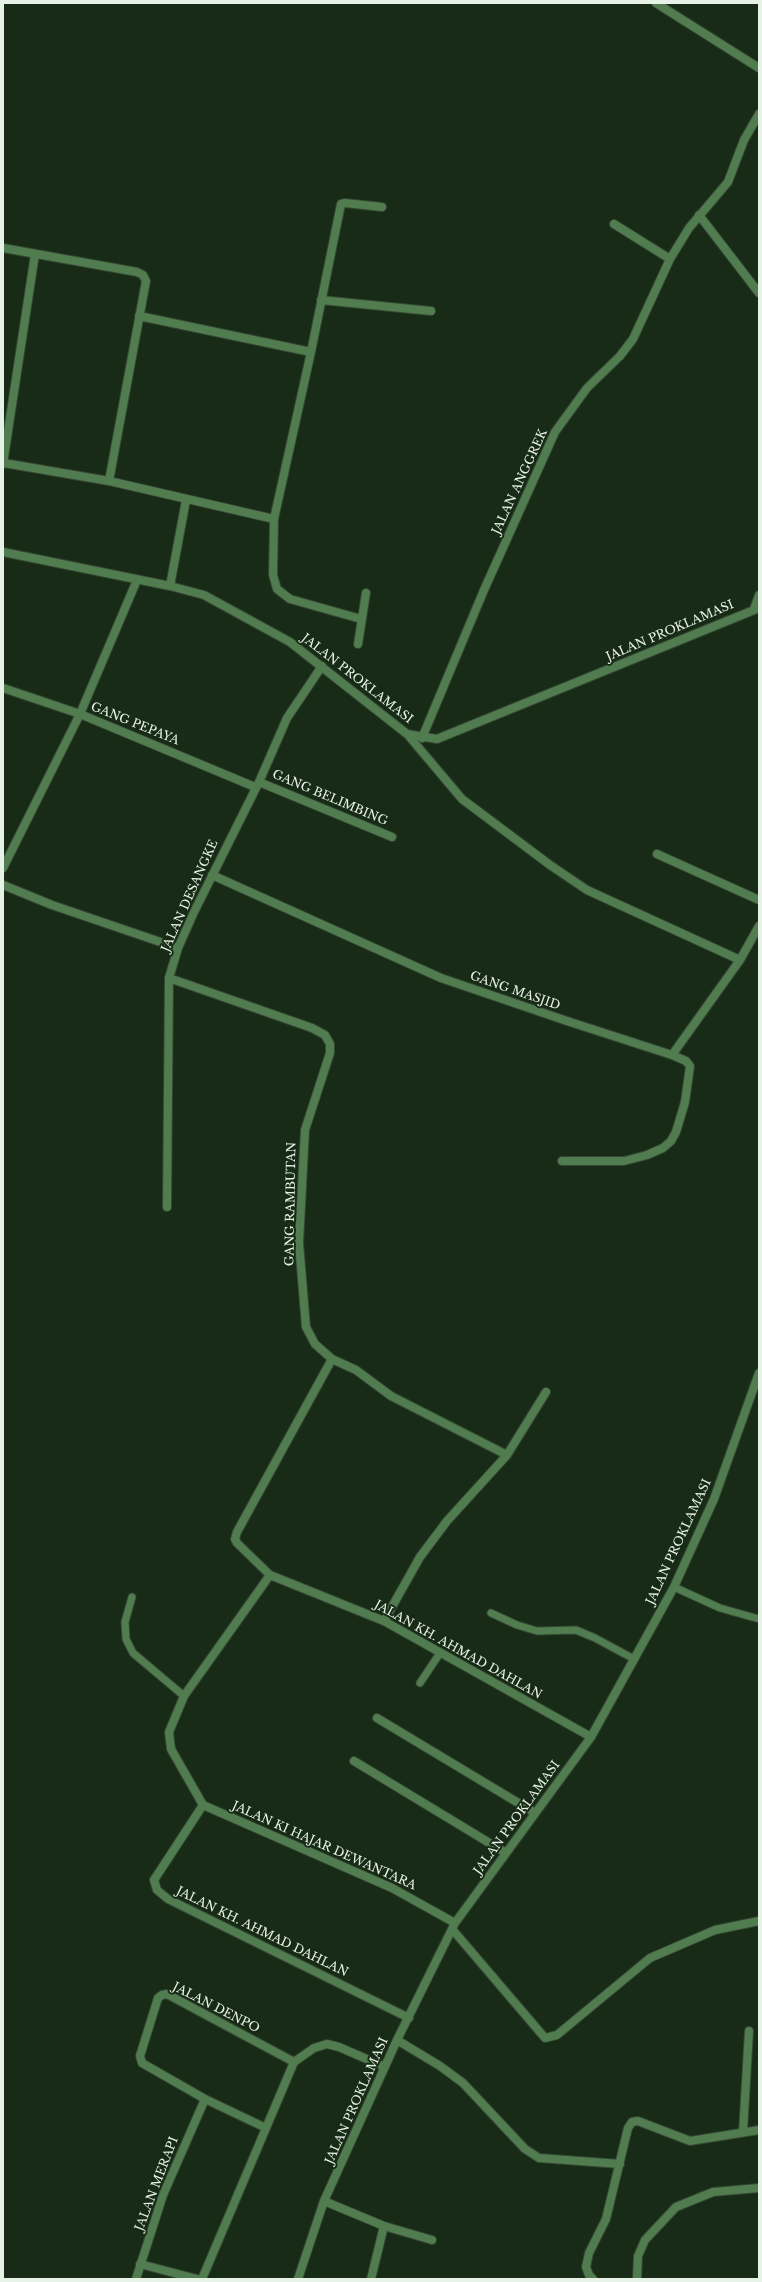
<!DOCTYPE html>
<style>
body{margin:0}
#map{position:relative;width:762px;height:2282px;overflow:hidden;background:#172b16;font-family:"Libre Baskerville",serif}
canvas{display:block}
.frame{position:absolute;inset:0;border:4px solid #e6f2e5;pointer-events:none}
</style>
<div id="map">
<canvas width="762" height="2282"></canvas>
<div class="frame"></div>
</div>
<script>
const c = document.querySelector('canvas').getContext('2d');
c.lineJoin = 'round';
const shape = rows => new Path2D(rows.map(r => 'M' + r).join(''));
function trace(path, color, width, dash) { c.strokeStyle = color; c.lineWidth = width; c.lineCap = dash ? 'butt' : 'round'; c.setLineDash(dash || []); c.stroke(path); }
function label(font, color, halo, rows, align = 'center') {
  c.font = font + ' "Libre Baskerville",serif'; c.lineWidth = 4; c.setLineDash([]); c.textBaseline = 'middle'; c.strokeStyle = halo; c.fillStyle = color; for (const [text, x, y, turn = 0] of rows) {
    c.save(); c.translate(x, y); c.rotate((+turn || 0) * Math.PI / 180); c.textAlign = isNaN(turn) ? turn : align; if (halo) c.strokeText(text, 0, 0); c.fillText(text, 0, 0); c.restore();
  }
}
const service = shape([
 [674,1587,720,1608,759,1619],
 [132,1597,125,1622,126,1639,133,1653,184,1696],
 [491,1613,517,1625,537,1631,576,1630,595,1638,634,1659],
 [420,1683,440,1653]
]);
const minor = shape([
 [656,3,759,68],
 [699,215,759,293],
 [614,224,670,259],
 [3,248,137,272,143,275,146,281,109,481],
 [321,300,431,311],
 [139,316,311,352],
 [4,463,109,481,274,519],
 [3,464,35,254],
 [3,552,170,586,204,595,290,642,407,734,437,739,759,608],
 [170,586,186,500],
 [754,609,759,595],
 [361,619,290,599,277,589,273,575,274,519,311,352,341,204,345,203,382,207],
 [358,644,366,593],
 [3,688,80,714,255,787],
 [408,735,462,799,550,865,587,890,740,960],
 [422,738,484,590,555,432,587,388,620,356,633,339,670,259,689,228,728,182,744,140,759,114],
 [259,782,392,837],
 [657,854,759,900],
 [3,868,80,714,137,580],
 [212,875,441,978,567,1021,672,1055,740,960,759,926],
 [3,885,52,905,178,948],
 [169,978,312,1028,325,1035,330,1044,330,1053,305,1130,299,1243,306,1327,315,1344,332,1359,356,1370,391,1396,507,1455],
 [562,1161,624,1161,647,1155,663,1148,671,1141,676,1132,685,1102,690,1066,686,1061,672,1055],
 [167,1207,169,978,178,948,194,912,259,782,287,718,322,666],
 [270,1575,237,1543,235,1539,237,1532,332,1359],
 [384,1621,420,1557,447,1521,507,1455,546,1392],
 [377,1718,535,1813],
 [354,1761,506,1853],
 [203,1805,392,1888,455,1923],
 [452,1929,545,2038,557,2035,650,1958,715,1930,759,1921],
 [409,2018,168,1899,157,1890,154,1880,203,1805,171,1749,169,1732,184,1696,270,1575,384,1621,591,1737],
 [397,2040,440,2066,463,2083,525,2149,539,2158,620,2164],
 [266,2128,205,2099,142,2063,140,2056,158,1998,162,1995,167,1994,294,2062,314,2048,327,2044,339,2047,385,2067],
 [743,2132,749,2031],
 [324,2201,384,2226,432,2240],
 [140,2264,197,2279],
 [136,2279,163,2195,205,2099],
 [202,2279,294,2062],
 [298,2279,324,2201,397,2040,455,1923,591,1737,674,1587,714,1499,759,1373],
 [371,2279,384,2226],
 [593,2279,589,2275,586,2267,589,2253,606,2219,628,2128,632,2122,638,2121,690,2141,759,2130],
 [637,2279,638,2256,645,2240,676,2207,713,2192,759,2188]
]);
const streetNames = [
 ["JALAN ANGGREK",520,482,-65],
 ["JALAN PROKLAMASI",670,631,-23],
 ["JALAN PROKLAMASI",357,679,38],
 ["GANG PEPAYA",135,724,22],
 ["GANG BELIMBING",330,798,23],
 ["JALAN DESANGKE",190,896,-66],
 ["GANG MASJID",515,991,19],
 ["GANG RAMBUTAN",291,1204,-89],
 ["JALAN PROKLAMASI",679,1542,-65],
 ["JALAN KH. AHMAD DAHLAN",458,1650,29],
 ["JALAN PROKLAMASI",517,1818,-54],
 ["JALAN KI HAJAR DEWANTARA",324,1846,24],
 ["JALAN KH. AHMAD DAHLAN",262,1932,26],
 ["JALAN DENPO",216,2008,27],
 ["JALAN PROKLAMASI",357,2101,-66],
 ["JALAN MERAPI",157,2184,-69]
];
trace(service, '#344733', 9);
trace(minor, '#344733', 10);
trace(service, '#517c4f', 7);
trace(minor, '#517c4f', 8);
label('12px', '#e6f2e5', '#172b16', streetNames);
</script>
